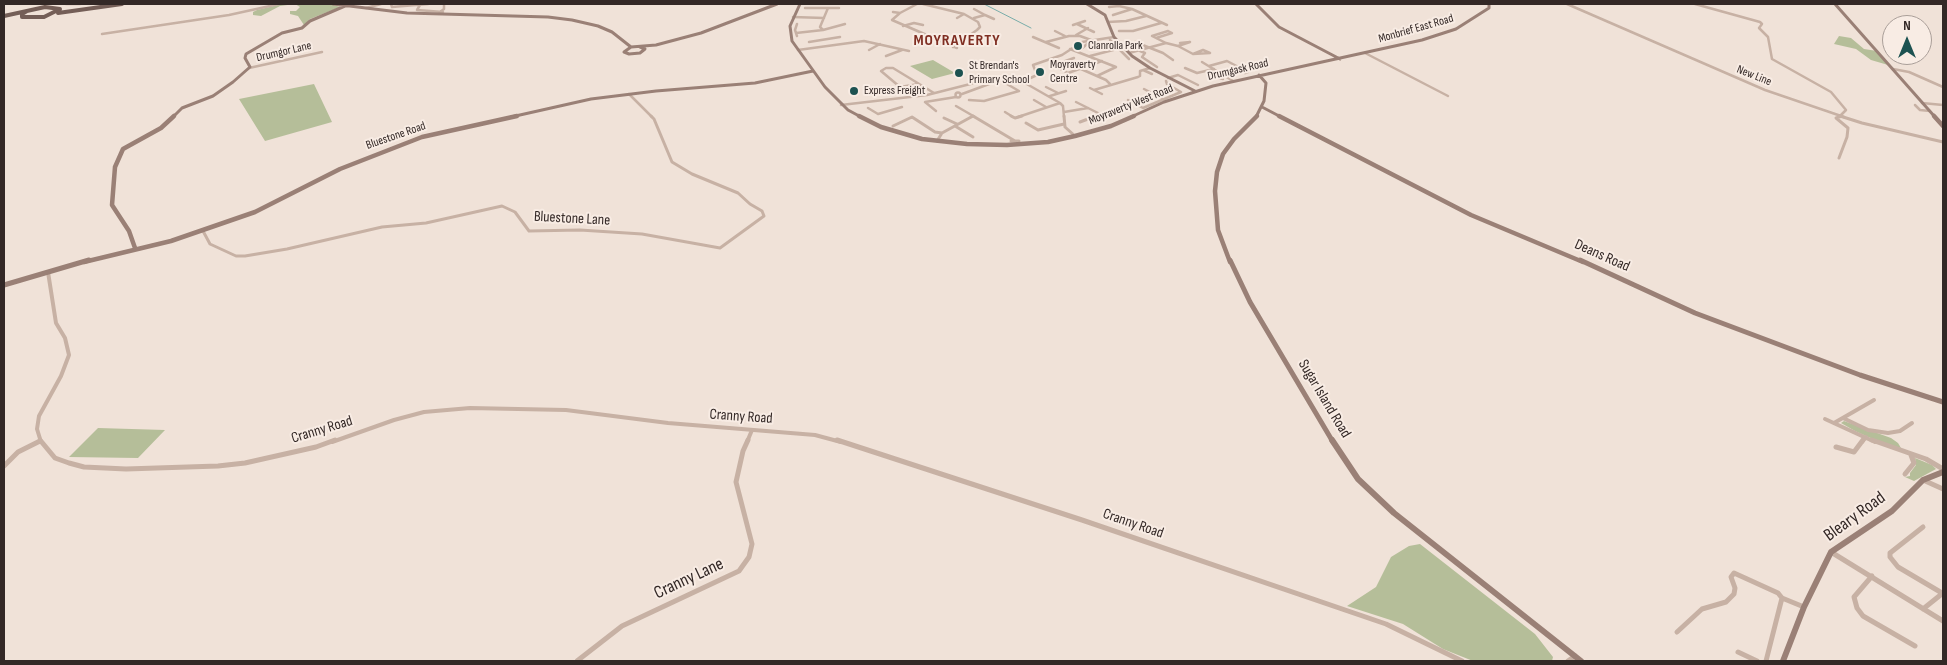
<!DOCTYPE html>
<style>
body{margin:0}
#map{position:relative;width:1947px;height:665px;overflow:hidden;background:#f0e2d8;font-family:"Sofia Sans Condensed",sans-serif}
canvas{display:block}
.frame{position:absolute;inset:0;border:5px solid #332826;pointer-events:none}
.north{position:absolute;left:1882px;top:15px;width:50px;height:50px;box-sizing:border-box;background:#f8ece4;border:1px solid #a99e98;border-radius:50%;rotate:0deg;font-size:14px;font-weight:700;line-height:20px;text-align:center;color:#332826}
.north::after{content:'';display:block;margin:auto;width:18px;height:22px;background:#1d5251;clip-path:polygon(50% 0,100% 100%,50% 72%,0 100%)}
</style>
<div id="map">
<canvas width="1947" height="665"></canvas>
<div class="frame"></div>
<div class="north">N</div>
</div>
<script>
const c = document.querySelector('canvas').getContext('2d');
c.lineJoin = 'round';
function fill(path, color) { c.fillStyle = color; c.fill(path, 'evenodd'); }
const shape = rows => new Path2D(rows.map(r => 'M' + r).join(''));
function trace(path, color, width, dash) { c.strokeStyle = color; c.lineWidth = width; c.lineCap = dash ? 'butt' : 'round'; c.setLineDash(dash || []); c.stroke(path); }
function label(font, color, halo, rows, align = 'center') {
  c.font = font + ' "Sofia Sans Condensed",sans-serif'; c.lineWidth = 4; c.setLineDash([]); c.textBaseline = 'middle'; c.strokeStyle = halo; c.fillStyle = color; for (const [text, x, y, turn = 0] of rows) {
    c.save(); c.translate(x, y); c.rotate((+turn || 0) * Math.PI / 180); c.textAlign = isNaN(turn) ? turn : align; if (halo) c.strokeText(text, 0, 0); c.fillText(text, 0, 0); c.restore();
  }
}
const green = shape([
 [282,4,330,4,340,7,310,19,304,25,298,16,290,14,290,11,296,11,300,7,295,4,280,6,261,16,253,15,253,12,257,10],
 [1839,36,1851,38,1864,49,1877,51,1888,65,1871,60,1856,49,1834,44],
 [933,60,955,73,932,79,910,66],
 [314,84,332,122,265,141,239,99],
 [1844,421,1891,438,1898,443,1901,448,1886,445,1855,431,1841,423],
 [98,428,165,430,138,458,69,457],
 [1915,458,1932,465,1936,469,1914,481,1905,477,1910,476,1910,473,1916,465],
 [1420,544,1535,634,1553,657,1552,661,1473,661,1443,649,1403,624,1347,606,1376,587,1391,557,1409,546]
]);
const stream = shape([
 [984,4,1031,28]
]);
const streetFar3 = shape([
 [66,4,80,4],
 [391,4,392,7,428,4],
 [917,4,900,13,892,20,957,48],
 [923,4,964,14,978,22,980,27,977,30,953,47],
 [1567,4,1765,90,1844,117],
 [1695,4,1760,22,1762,24,1759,28,1768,37,1772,59,1831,92,1846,110,1839,117],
 [420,5,417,10,443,12],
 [1109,7,1119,6,1132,9,1167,25],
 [366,8,381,4],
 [805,8,839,8],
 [974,9,985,15],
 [440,12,444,9,444,4],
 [893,12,900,13],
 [1113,15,1132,9],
 [793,17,824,18],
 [957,18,964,14],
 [974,18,985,15,994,19],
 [1108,22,1126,21,1146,16],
 [797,24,795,30,797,36],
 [1077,24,1094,32],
 [1073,25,1085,21],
 [903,26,914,23,923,25],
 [823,30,820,27,828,8],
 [1055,31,1065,36],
 [1119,31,1133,31,1161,23],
 [1168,31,1172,33,1156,38,1152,36,1168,31],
 [796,33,823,30,845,24],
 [102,34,229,15,279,4],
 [1076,35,1088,28],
 [1033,37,1059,48],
 [1156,38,1166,43],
 [1110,40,1129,59],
 [809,42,840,37],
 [1046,42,1069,36,1080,36,1091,40],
 [1135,42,1163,53,1173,60],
 [1178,46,1190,42,1180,43,1182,44],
 [1070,49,1116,67,1097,76],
 [798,50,864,41,909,51],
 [869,50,880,44],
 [1203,50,1210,53,1193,54,1203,50],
 [1079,51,1087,44],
 [1140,51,1145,53,1142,57,1157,67],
 [1129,53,1166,43,1178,46,1193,54],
 [1365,53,1448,96],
 [886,56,902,50],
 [1090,56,1117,49],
 [1202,62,1233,81],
 [1051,64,1068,73,1102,61],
 [1054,65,1074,58],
 [1209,66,1227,61,1248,72,1245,73],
 [249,68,322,52],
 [1185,68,1197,73,1214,69],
 [1081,69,1106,80,1110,84],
 [1893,69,1909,72,1943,87],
 [1143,70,1152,74],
 [1168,78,1178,75,1198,85],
 [1223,79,1219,78,1226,76],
 [1064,82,1077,81],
 [919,84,900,87,881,71,886,68,893,68,934,93],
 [1046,87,1058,93],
 [1090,88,1102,94],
 [1144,89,1163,99],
 [1094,90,1138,77,1140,76,1140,71,1150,68],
 '955.5 95a2.5 2.5 0 1 1 5 0a2.5 2.5 0 1 1-5 0Z',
 [629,94,652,117],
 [962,94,1000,80,1019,91,984,101,969,100],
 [1050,96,1066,91],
 [1034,100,1046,107],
 [1128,100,1143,108,1181,92,1167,84,1166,81],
 [1076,102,1100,114,1093,117],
 [1922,103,1943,105],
 [841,105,927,95,990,79],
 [1915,105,1920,110,1930,111],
 [956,106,975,117],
 [868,108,878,114,902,107],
 [936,111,925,102,956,97],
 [1005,112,1013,117],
 [1064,112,1088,108],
 [971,117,973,116],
 [1018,117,1060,103],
 [1064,117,1063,106,1060,103,1025,83,1024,81,1037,75,1033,65,1062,55,1082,42,1114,37]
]);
const streetFar2 = shape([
 [973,116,1015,141],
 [1011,116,1015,118,1022,116],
 [1064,116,1065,127,1075,136],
 [1840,116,1862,123,1943,142],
 [944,118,957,124],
 [1080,122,1096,116],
 [1026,123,1038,130,1064,124],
 [893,126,912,117,935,132,942,133],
 [955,126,973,137],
 [937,141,942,133,973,116],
 [1011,141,1019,141],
 [1839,158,1847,137,1848,128,1836,118,1842,116],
 [203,231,210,244,236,256,245,256,287,249,382,227,426,223,502,206,515,212,529,231,580,230,642,234,720,248,764,216,762,211,750,204,738,193,692,174,672,162,654,119,651,116]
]);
const streetFar1 = shape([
 [1843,418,1868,430,1888,433,1900,431,1912,423],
 [1825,419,1875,442],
 [1834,423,1874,400],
 [41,442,37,429,39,416,61,376,69,355,65,338,56,323,48,272],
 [332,442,394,420,424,412,470,408,566,410,668,423,815,435,841,442],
 [747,442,752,430],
 [1862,442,1866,437]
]);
const street = shape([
 [40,440,55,458,69,463,84,467,126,469,218,466,245,463,316,447,335,440],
 [837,440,1082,520,1386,624,1462,661],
 [1872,440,1926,459,1943,469],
 [1836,447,1854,452,1863,440],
 [4,466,18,452,40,441],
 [1905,474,1914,463,1911,455],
 [1923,480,1943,489],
 [1923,527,1890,553,1890,557,1898,567,1942,593],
 [1831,552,1943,621],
 [1872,576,1854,597,1857,608,1863,616,1915,646],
 [1923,609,1943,593],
 [1677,632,1702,609,1726,602,1734,594,1735,588,1731,577,1734,573,1778,593,1782,598],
 [1738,652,1757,661],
 [577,661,622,626,739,571,749,557,752,544,736,482,743,451,748,440],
 [1568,661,1575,656],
 [1766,661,1782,598,1804,607]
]);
const secondaryFar3 = shape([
 [333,4,407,13,548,17,572,20,598,26,612,32,631,47],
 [800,4,790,26,792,41,825,87,848,110,861,117],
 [1087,4,1105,15,1114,37,1132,56,1150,68,1195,91],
 [1256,4,1279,27,1340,59],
 [1835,4,1935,117],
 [640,47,645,49,640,53,629,54,624,52,631,47,656,45,701,33,777,4],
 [1262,107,1281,117],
 [173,117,182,108,213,96,233,82,250,67,245,58,246,54,282,33,302,28,310,21,345,6],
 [511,117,591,99,656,91,755,83,813,71],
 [1131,117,1164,102,1213,86,1422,40,1456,29,1489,8,1489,4],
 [1256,117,1264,101,1266,83,1259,75]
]);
const secondaryFar2 = shape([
 [859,116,881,127,922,139,967,144,1007,145,1048,142,1075,136,1111,126,1134,116],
 [1279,116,1471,215,1583,262],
 [1934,116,1943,126],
 [135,248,129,231,112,205,115,167,123,149,161,128,174,116],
 [84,262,171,241,255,212,340,169,422,137,517,116],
 [1230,262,1218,230,1215,191,1217,172,1223,154,1234,139,1257,116]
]);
const secondaryFar1 = shape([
 [1230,260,1250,302,1333,442],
 [1580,260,1695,313,1860,375,1943,402],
 [4,285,89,260]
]);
const secondary = shape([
 [1332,440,1358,479,1394,513,1581,661],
 [1783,661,1804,607,1831,552,1892,511,1923,480,1943,472]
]);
const primary = shape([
 [58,13,122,4],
 [4,16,45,7,60,9,44,17,22,17,22,14,27,11]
]);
const markers = [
 [1078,46,5,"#1d5251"],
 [1040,72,5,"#1d5251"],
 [959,73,5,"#1d5251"],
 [854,91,5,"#1d5251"]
];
const farStreetnames = [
 ["Monbrief East Road",1416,29,-16],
 ["Drumgor Lane",284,52,-13],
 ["Drumgask Road",1238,70,-13],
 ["New Line",1754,76,22],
 ["Moyraverty West Road",1131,105,-22],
 ["Bluestone Road",396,136,-19]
];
const farPoinames = [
 ["Clanrolla Park",1088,46],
 ["Moyraverty",1050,65],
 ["Centre",1050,79],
 ["St Brendan's",969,66],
 ["Primary School",969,80],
 ["Express Freight",864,91]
];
const streetNames = [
 ["Bluestone Lane",572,219,3],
 ["Deans Road",1602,256,24],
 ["Sugar Island Road",1324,399,59],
 ["Cranny Road",741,417,4],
 ["Cranny Road",322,430,-17],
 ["Cranny Road",1133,524,19]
];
const farDistrictnames = [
 ["MOYRAVERTY",957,41]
];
const nearStreetnames = [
 ["Bleary Road",1855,517,-36],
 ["Cranny Lane",689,579,-25]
];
fill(green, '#b5be99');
trace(stream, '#78aca9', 1);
trace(streetFar3, '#c7b1a4', 2.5);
trace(streetFar2, '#c7b1a4', 3);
trace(streetFar1, '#c7b1a4', 4);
trace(street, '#c7b1a4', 5);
trace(secondaryFar3, '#9a8076', 3);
trace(secondaryFar2, '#9a8076', 4.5);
trace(secondaryFar1, '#9a8076', 5);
trace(secondary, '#9a8076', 6);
trace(primary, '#745e57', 4);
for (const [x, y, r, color] of markers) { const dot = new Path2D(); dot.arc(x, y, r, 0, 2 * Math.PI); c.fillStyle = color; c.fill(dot); trace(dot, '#f8ece4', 2); }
label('12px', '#332826', '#f8ece4', farStreetnames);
label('12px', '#332826', '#f8ece4', farPoinames, 'left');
label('15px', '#332826', '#f8ece4', streetNames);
c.letterSpacing = '1px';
label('bold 16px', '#7f2e22', '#f8ece4', farDistrictnames);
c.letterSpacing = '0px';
label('18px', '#332826', '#f8ece4', nearStreetnames);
</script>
